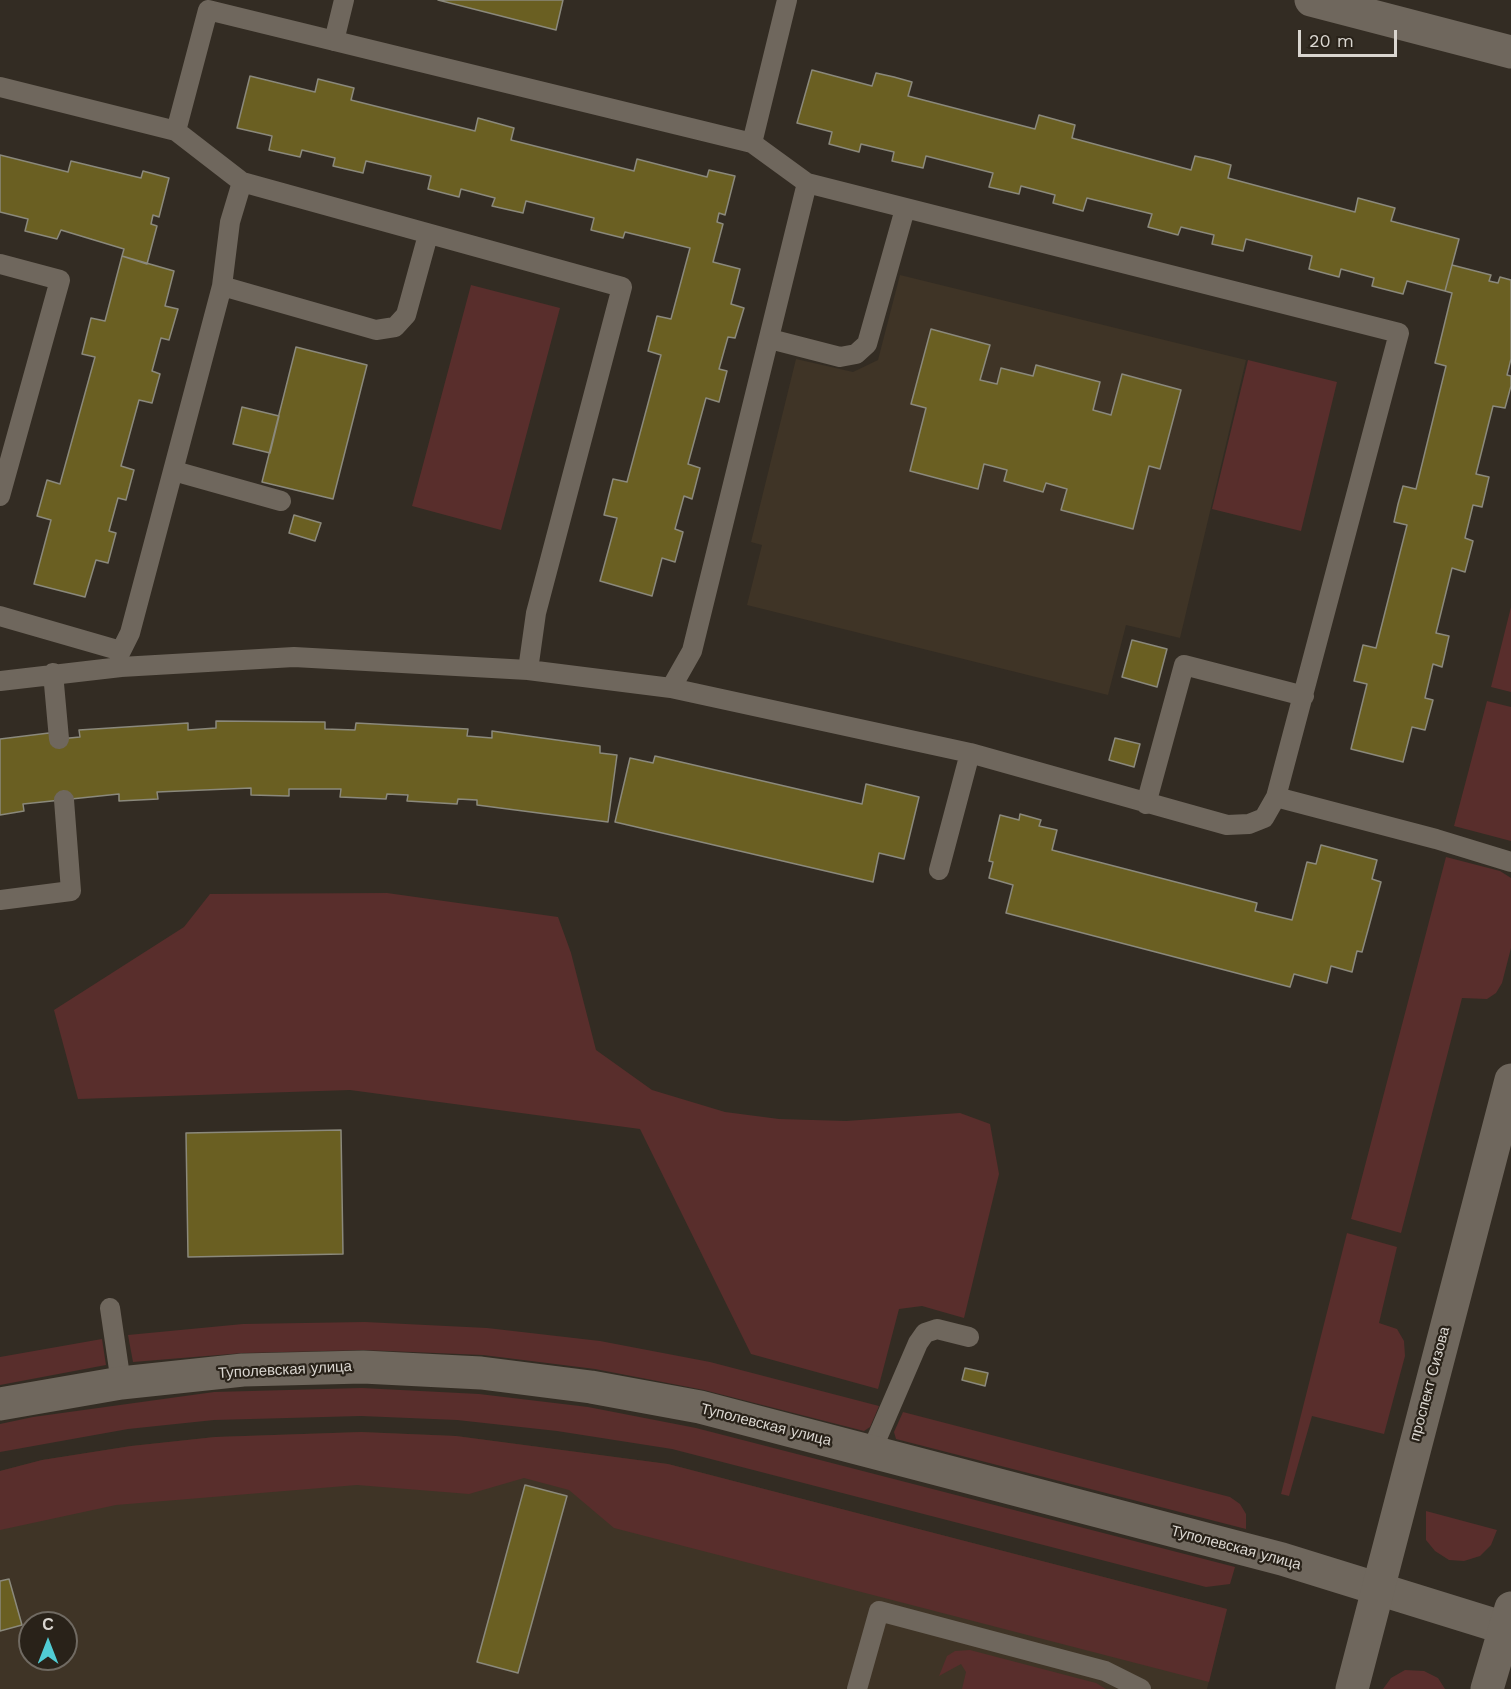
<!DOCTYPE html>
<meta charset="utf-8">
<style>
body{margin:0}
#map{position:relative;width:1511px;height:1689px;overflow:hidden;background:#332c23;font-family:"Work Sans",sans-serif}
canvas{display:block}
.north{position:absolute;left:18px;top:1611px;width:60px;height:60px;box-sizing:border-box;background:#292219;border:2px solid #706a62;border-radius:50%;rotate:0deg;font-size:16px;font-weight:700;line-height:24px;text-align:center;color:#dad6d0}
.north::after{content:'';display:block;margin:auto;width:21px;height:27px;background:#51ccd4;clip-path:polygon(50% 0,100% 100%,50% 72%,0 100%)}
.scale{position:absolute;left:1298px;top:30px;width:99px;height:27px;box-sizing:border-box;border:3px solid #dad6d0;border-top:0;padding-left:8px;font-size:18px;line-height:21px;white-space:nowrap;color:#dad6d0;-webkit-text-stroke:4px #292219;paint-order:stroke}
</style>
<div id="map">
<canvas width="1511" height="1689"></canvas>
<div class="north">С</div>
<div class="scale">20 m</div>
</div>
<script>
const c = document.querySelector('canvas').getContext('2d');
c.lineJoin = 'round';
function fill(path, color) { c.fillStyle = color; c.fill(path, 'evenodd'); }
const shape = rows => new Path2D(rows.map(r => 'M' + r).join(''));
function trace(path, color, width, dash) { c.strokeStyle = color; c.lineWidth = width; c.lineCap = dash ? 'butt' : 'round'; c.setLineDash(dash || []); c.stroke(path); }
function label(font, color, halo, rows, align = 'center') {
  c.font = font + ' "Work Sans",sans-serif'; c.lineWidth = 4.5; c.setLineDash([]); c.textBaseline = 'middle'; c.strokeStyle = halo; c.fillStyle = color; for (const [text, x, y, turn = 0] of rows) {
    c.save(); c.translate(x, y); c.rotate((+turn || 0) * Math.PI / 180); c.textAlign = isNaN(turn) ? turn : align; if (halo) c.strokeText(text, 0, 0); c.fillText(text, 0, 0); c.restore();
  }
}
const built = shape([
 [900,275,1246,360,1180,638,1126,625,1108,695,747,605,762,545,751,542,796,359,853,372,878,360],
 [361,1432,456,1436,668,1464,1227,1609,1207,1689,0,1689,0,1471,42,1460,131,1446,215,1437],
 [30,1623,66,1623,66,1659,30,1659]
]);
const green = shape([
 [471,285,560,308,501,530,412,506],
 [1248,360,1337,382,1301,531,1212,509],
 [1511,607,1511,692,1491,687],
 [1487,701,1511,707,1511,841,1454,826],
 [1446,857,1500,871,1511,878,1511,948,1502,983,1496,993,1487,999,1462,998,1401,1233,1351,1219],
 [387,893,558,917,571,953,596,1050,652,1090,725,1112,779,1119,846,1121,960,1113,990,1124,999,1174,964,1318,922,1306,899,1309,878,1389,751,1354,640,1129,350,1090,78,1099,54,1010,184,927,210,894],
 [1347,1233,1397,1247,1379,1323,1397,1329,1404,1341,1405,1356,1384,1434,1312,1416,1289,1496,1281,1494],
 [365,1322,487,1328,600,1341,710,1362,879,1406,870,1427,864,1431,704,1390,595,1369,483,1355,364,1350,243,1353,133,1362,128,1335,243,1324],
 [102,1339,106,1365,0,1385,0,1357],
 [362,1388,479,1394,588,1407,696,1428,1235,1567,1230,1584,1206,1587,672,1449,557,1431,457,1420,361,1416,214,1420,128,1429,0,1452,0,1424,33,1417,214,1392],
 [903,1412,1230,1497,1240,1504,1246,1514,1246,1529,896,1439,894,1432],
 [361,1432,456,1436,668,1464,1227,1609,1209,1682,614,1528,569,1490,524,1478,469,1494,357,1485,116,1505,0,1530,0,1471,42,1460,131,1446,215,1437],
 [1426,1511,1497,1530,1491,1545,1480,1556,1464,1561,1449,1560,1435,1551,1426,1540],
 [970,1650,1096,1683,1106,1689,962,1689,966,1672,961,1664,939,1676,947,1656,955,1651],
 [1405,1670,1424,1671,1438,1678,1445,1689,1383,1689,1391,1678]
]);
const building = shape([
 [438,0,563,0,556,30,438,0],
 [812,70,872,86,876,73,894,77,912,82,908,96,1035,129,1039,115,1075,125,1072,138,1191,170,1195,156,1213,160,1231,165,1228,178,1355,212,1358,198,1395,208,1391,221,1459,239,1445,291,1407,281,1403,294,1372,286,1374,278,1341,269,1339,277,1309,269,1312,256,1246,239,1243,251,1212,244,1214,235,1181,227,1178,235,1148,227,1152,214,1087,198,1083,211,1053,203,1055,195,1021,186,1019,194,989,187,993,173,926,156,923,168,892,161,894,152,861,144,859,152,829,144,832,132,797,123,812,70],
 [250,76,315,92,318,79,354,88,351,100,475,131,478,118,514,128,511,140,634,171,637,159,707,177,709,170,735,176,725,215,719,213,717,222,723,224,713,262,740,269,731,304,744,308,735,338,728,337,719,369,727,371,719,402,706,398,688,464,700,468,692,499,684,496,675,529,683,532,675,562,662,558,652,596,600,581,617,518,604,515,613,479,627,482,661,355,648,351,657,316,671,319,690,248,625,232,623,238,591,230,594,218,526,201,523,213,492,206,495,198,461,189,459,197,428,189,431,176,366,161,363,173,333,166,335,158,302,150,300,157,269,150,272,136,237,128,250,76],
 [0,155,68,172,71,161,141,178,143,171,169,178,159,217,153,215,151,224,157,226,147,264,122,256,124,249,61,230,57,239,25,231,28,219,0,212,0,155],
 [122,256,174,271,165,306,178,309,169,340,161,338,152,371,160,374,152,403,139,400,121,466,134,470,126,500,118,498,109,531,116,533,108,563,96,560,85,597,34,584,51,520,37,516,47,480,60,484,95,357,82,354,91,318,105,321,122,256],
 [1452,265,1491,275,1489,281,1498,283,1500,277,1511,280,1511,359,1507,375,1511,376,1511,386,1505,408,1493,406,1476,474,1489,477,1482,507,1473,505,1465,538,1473,541,1465,572,1452,568,1436,633,1449,636,1442,667,1433,664,1425,698,1433,700,1425,730,1412,727,1403,762,1351,749,1367,684,1354,681,1363,645,1376,648,1407,525,1394,522,1398,504,1403,486,1416,489,1446,366,1435,363,1452,293,1445,291,1452,265],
 [931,329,990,345,980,380,997,384,1001,368,1033,376,1036,365,1100,382,1093,410,1111,415,1122,374,1181,390,1160,469,1149,466,1133,529,1061,510,1067,489,1046,483,1043,492,1004,481,1007,470,984,464,978,489,910,471,926,408,911,404,931,329],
 [296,347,367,365,333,499,262,482,296,347],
 [242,407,279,416,270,453,233,444,242,407],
 [294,515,321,523,315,541,289,533,294,515],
 [1132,640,1167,649,1157,687,1122,677,1132,640],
 [216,721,325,722,325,729,355,730,356,723,468,729,467,736,492,738,492,731,600,746,600,753,617,755,608,822,477,805,477,800,458,799,457,804,407,801,408,795,387,794,386,799,340,797,341,789,289,789,289,796,251,795,251,788,157,792,158,799,119,801,119,794,23,804,24,811,0,815,0,739,49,733,59,739,80,737,79,730,188,723,188,730,216,728,216,721],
 [1115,738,1140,744,1134,767,1109,760,1115,738],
 [655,756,862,804,866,784,919,797,904,859,879,853,873,882,615,822,630,758,653,763,655,756],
 [1020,814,1041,820,1039,826,1057,830,1052,850,1257,903,1255,911,1292,920,1307,862,1316,864,1321,845,1377,860,1372,879,1381,882,1362,952,1357,951,1352,972,1331,966,1327,983,1294,974,1290,987,1006,913,1013,885,989,878,993,862,989,861,1000,815,1019,820,1020,814],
 [341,1130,343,1254,188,1257,186,1133,341,1130],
 [965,1368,988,1373,985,1386,962,1380,965,1368],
 [525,1485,567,1496,518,1673,477,1662,525,1485],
 [9,1579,22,1625,0,1631,0,1581,9,1579]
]);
const lane = shape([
 [334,41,344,0],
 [0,87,176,131,208,10,752,143,787,0],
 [242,182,622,287,536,613,528,670],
 [807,183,1399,333,1276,797],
 [0,264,60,280,0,496],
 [222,286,376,330,395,327,406,315,428,235],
 [770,339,840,357,856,354,867,344,905,209],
 [174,471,281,501],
 [0,616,121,651,130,633,222,286,230,222,242,182,176,131],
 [53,673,59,739],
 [0,681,121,667,294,657,528,670,671,688,970,753,1227,825,1249,824,1264,818,1276,797,1436,839,1511,862],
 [671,688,692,651,807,183,752,143],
 [1146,804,1184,665,1304,696],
 [939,870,970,753],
 [0,900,71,891,64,800],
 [110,1308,121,1383],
 [871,1452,918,1343,925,1333,937,1329,969,1337],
 [857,1689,879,1611,1105,1671,1141,1689]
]);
const street = shape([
 [0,1404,121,1383,243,1370,363,1367,481,1373,591,1387,700,1407,1282,1559,1511,1630]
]);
const secondary = shape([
 [1311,0,1511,52],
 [1352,1689,1511,1080],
 [1487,1689,1511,1608]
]);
const streetNames = [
 ["Туполевская улица",285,1370,-3],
 ["проспект Сизова",1430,1384,-75],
 ["Туполевская улица",766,1425,14],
 ["Туполевская улица",1236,1548,15]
];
fill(built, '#3f3426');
fill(green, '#592e2c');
fill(building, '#6a5f22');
trace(building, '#8b897c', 1.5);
trace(lane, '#6f675d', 20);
trace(street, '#6f675d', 33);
trace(secondary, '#6f675d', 33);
label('15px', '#dad6d0', '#292219', streetNames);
</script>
